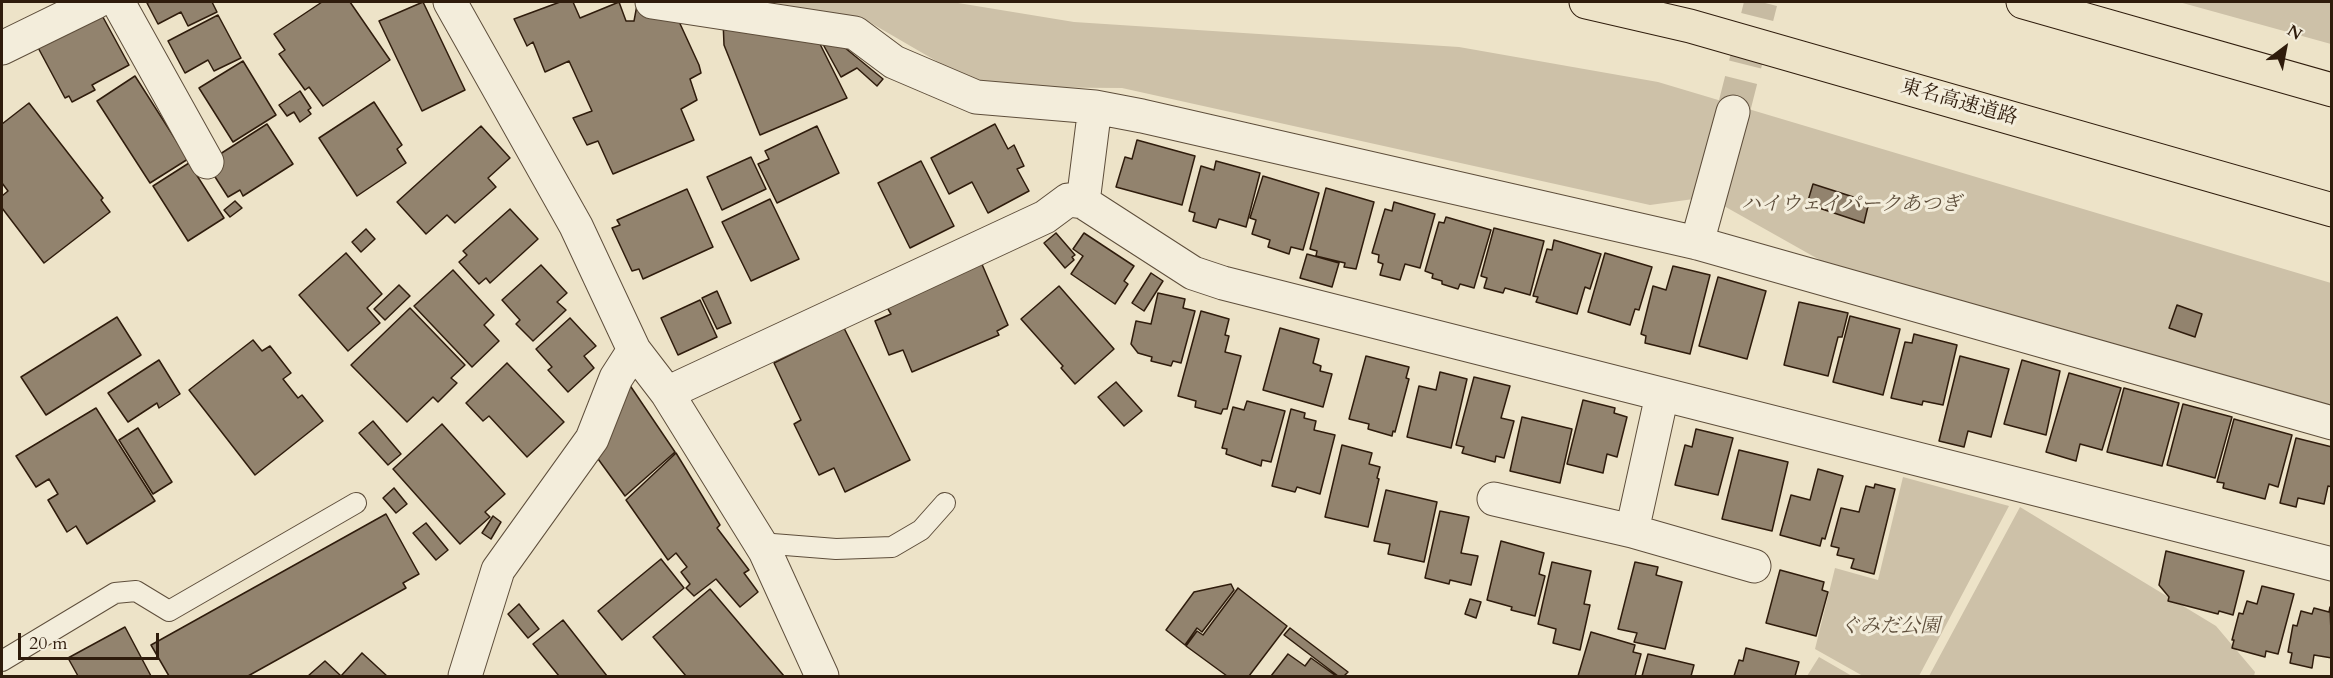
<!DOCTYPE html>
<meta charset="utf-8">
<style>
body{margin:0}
#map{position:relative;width:2333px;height:678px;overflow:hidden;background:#ede3c8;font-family:Cardo,serif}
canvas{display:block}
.frame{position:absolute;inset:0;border:3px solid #2f1c0c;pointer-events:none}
.north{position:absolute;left:2255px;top:18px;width:60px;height:60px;-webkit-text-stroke:4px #f3eddb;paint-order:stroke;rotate:32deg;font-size:16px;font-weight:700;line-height:24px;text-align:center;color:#2f1c0c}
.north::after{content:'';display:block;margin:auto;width:21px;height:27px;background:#2f1c0c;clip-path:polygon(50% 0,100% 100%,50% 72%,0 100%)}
.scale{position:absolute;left:18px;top:633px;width:141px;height:27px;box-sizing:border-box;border:3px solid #2f1c0c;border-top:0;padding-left:8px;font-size:18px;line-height:21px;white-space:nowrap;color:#2f1c0c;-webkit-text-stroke:4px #f3eddb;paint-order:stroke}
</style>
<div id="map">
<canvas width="2333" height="678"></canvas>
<div class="frame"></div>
<div class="north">N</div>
<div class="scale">20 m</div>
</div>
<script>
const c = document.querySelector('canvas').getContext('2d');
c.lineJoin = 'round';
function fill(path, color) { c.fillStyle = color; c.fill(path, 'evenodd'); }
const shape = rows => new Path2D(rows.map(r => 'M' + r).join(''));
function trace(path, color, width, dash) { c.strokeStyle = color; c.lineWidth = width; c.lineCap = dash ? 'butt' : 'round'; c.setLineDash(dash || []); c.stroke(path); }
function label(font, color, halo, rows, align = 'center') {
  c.font = font + ' Cardo,"Noto Serif JP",serif'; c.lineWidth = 6; c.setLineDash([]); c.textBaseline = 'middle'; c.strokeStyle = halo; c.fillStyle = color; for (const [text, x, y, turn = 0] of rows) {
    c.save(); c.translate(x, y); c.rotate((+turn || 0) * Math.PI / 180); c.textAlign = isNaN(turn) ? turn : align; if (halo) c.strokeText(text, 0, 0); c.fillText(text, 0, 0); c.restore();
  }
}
const green = shape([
 [769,2,952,2,1074,22,1459,47,1658,82,2331,283,2331,406,1827,264,1708,197,1650,205,1122,88,981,87,864,19],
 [2179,2,2331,2,2331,44],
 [1903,477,2009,506,1919,676,1863,676,1815,649,1835,568,1878,580],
 [2020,507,2216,626,2255,672,2254,676,1929,676],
 [1819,657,1852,676,1807,676]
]);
const building = shape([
 [150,2,212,2,217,12,188,26,181,12,158,24,147,3,150,2],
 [322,2,350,2,390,60,323,106,309,87,305,90,279,54,285,50,274,34,322,2],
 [423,2,465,90,422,111,379,21,423,2],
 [560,2,573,2,580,18,619,2,626,21,634,21,637,5,676,15,699,65,701,73,690,79,697,100,681,109,694,140,613,174,598,141,587,145,573,118,592,111,569,61,545,72,533,42,527,46,514,19,560,2],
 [98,8,129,65,92,85,95,90,72,102,69,96,65,98,35,42,98,8],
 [218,15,241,58,214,71,208,60,185,73,168,41,218,15],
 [723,20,818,40,847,98,760,135,724,45,723,20],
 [819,37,833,38,883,79,877,86,857,68,841,77,819,37],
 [243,61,276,115,233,142,199,88,243,61],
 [135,76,188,159,150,183,97,101,135,76],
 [300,91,311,108,308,110,311,114,300,122,294,112,287,116,279,105,300,91],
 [374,102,402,145,397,149,406,163,357,196,319,138,374,102],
 [29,103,103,198,101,200,110,212,44,263,2,208,2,196,8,191,2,183,2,124,29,103],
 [267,124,293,164,243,196,240,190,228,197,208,166,217,156,267,124],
 [995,124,1008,149,1014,145,1024,166,1017,169,1029,191,988,213,972,182,949,194,931,158,995,124],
 [481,126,510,158,488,178,496,187,455,223,447,215,426,234,397,202,481,126],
 [817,126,839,173,777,203,758,164,769,159,765,151,817,126],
 [1137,140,1195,156,1182,205,1116,187,1125,157,1132,159,1137,140],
 [751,157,766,189,722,210,707,177,751,157],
 [921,161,954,226,910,248,878,183,921,161],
 [1216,161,1260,173,1246,227,1219,219,1216,228,1193,221,1195,213,1189,211,1201,166,1214,170,1216,161],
 [189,163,224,218,188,241,153,186,189,163],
 [1263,176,1319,193,1303,250,1291,247,1289,254,1268,247,1270,240,1252,234,1256,220,1250,218,1263,176],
 [1813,184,1869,202,1864,223,1807,204,1813,184],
 [1326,188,1374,202,1356,269,1344,267,1345,263,1316,256,1317,251,1310,249,1326,188],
 [687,189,713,247,643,279,639,269,632,271,612,228,620,225,617,220,687,189],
 [770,199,799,259,751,281,722,222,770,199],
 [235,201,242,208,230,217,224,210,235,201],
 [1394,202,1435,214,1420,268,1405,264,1400,280,1380,275,1383,264,1378,262,1379,255,1372,253,1385,209,1392,211,1394,202],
 [510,209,538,239,490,283,486,278,479,284,459,262,467,255,463,251,510,209],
 [1446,217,1491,230,1474,288,1460,284,1458,289,1442,284,1442,281,1432,278,1433,274,1425,271,1439,222,1444,223,1446,217],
 [1494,228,1544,241,1530,295,1505,288,1503,293,1484,288,1487,278,1481,276,1494,228],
 [366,229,375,239,361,252,352,242,366,229],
 [1056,233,1075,255,1072,257,1074,260,1065,268,1044,243,1056,233],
 [1084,233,1134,266,1124,281,1128,284,1115,304,1071,274,1083,256,1073,249,1084,233],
 [1554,240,1601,254,1590,289,1585,287,1577,314,1536,302,1538,297,1533,296,1547,249,1552,250,1554,240],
 [346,253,382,294,367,308,380,323,348,351,299,295,346,253],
 [1605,253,1652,267,1639,310,1635,309,1630,325,1588,312,1605,253],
 [1307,254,1339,263,1332,287,1300,278,1307,254],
 [981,262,1008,325,997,331,999,335,912,372,903,350,889,355,875,321,891,314,885,304,981,262],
 [541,265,567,293,557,302,566,310,533,341,516,324,520,320,502,300,541,265],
 [1673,266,1710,275,1690,354,1645,343,1646,336,1641,334,1653,286,1666,290,1673,266],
 [453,270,494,315,484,325,499,341,472,367,414,306,453,270],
 [1151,273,1163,281,1144,311,1132,303,1151,273],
 [1718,277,1766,291,1747,359,1699,346,1718,277],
 [399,285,410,296,385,320,374,309,399,285],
 [1059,286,1114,349,1075,384,1061,368,1063,366,1021,319,1059,286],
 [717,291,731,323,717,329,702,298,717,291],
 [1158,293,1185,299,1183,308,1195,311,1181,363,1173,361,1171,366,1151,361,1152,357,1138,353,1131,344,1136,321,1151,324,1158,293],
 [700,300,717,337,678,355,661,318,700,300],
 [1799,302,1848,313,1842,337,1838,337,1828,376,1784,365,1799,302],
 [2177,305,2202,314,2195,337,2169,328,2177,305],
 [410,308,465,365,451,378,457,383,438,402,433,397,407,422,351,365,410,308],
 [1201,311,1229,319,1225,335,1229,336,1225,352,1241,356,1227,409,1223,409,1221,414,1195,407,1196,401,1178,396,1201,311],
 [1850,316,1900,329,1883,395,1833,382,1850,316],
 [117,317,141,355,46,415,21,377,117,317],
 [570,318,596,346,584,356,594,368,568,392,548,370,552,367,536,349,570,318],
 [844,328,910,460,845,492,834,468,819,475,794,424,801,420,774,363,844,328],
 [1280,328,1319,339,1313,363,1321,366,1320,371,1332,374,1323,407,1263,390,1280,328],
 [1914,334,1957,345,1943,405,1923,401,1922,405,1891,398,1905,342,1912,343,1914,334],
 [253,340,262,351,270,346,291,373,283,379,298,398,302,395,323,421,255,475,189,390,253,340],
 [1366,356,1409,367,1406,378,1409,379,1395,432,1393,431,1392,436,1368,429,1369,424,1349,419,1366,356],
 [1960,356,2009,369,1991,437,1968,431,1964,447,1939,441,1960,356],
 [159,360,180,394,159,408,157,403,128,422,108,393,159,360],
 [2022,360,2060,371,2046,435,2004,424,2022,360],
 [507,363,564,422,527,457,489,416,483,421,466,403,507,363],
 [1440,372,1467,379,1451,448,1407,437,1419,386,1436,390,1440,372],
 [2069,373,2121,388,2102,450,2080,444,2076,461,2046,452,2069,373],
 [1474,377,1510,386,1501,418,1514,421,1504,458,1496,456,1495,462,1462,453,1464,447,1456,445,1474,377],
 [1116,382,1142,411,1124,426,1098,397,1116,382],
 [629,384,675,452,625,496,593,452,629,384],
 [2124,388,2179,403,2162,466,2107,452,2124,388],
 [1583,400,1615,408,1614,413,1627,417,1617,457,1607,454,1603,473,1567,464,1583,400],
 [1247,401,1285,411,1271,462,1262,460,1261,466,1226,454,1227,449,1222,448,1233,407,1244,410,1247,401],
 [2183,404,2232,417,2215,478,2167,465,2183,404],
 [96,408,155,501,87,544,76,526,67,532,48,500,58,494,49,479,36,487,16,456,96,408],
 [1291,409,1305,413,1304,418,1316,421,1314,430,1335,435,1320,494,1297,487,1295,492,1272,486,1291,409],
 [1522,417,1572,429,1560,483,1510,471,1522,417],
 [2234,419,2292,435,2278,487,2269,484,2265,499,2223,488,2224,483,2217,482,2234,419],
 [373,421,401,454,388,465,359,433,373,421],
 [442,424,505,494,485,512,490,517,460,544,393,469,442,424],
 [138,428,172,482,153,494,119,440,138,428],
 [1696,429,1733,438,1718,495,1675,485,1685,445,1692,447,1696,429],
 [2296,438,2332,447,2332,487,2328,486,2324,504,2298,498,2296,507,2280,503,2296,438],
 [1342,445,1372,453,1369,464,1380,467,1377,478,1379,479,1368,527,1325,517,1342,445],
 [1739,450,1788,462,1772,531,1722,519,1739,450],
 [676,453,720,525,717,528,749,570,744,573,758,592,740,607,716,579,694,596,686,588,690,584,681,572,687,567,676,553,668,560,626,500,676,453],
 [1818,469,1843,476,1825,539,1822,538,1820,546,1780,535,1791,495,1810,500,1818,469],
 [1875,484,1895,489,1874,574,1851,568,1854,559,1837,555,1839,548,1831,546,1841,508,1859,512,1866,486,1874,488,1875,484],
 [394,488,407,504,396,513,383,498,394,488],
 [1386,490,1437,502,1424,562,1388,554,1390,544,1374,541,1386,490],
 [1440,511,1469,517,1461,553,1478,556,1471,585,1450,580,1449,584,1425,578,1440,511],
 [386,514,419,574,403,583,406,588,248,676,169,676,151,645,386,514],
 [493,516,501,522,491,539,482,533,493,516],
 [426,523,448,550,436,560,413,533,426,523],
 [1501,541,1544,553,1539,574,1545,576,1535,616,1511,610,1512,607,1487,600,1501,541],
 [2166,551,2244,571,2233,615,2219,611,2218,614,2168,601,2169,597,2159,585,2166,551],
 [661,559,684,588,622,640,598,611,661,559],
 [1552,562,1591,571,1584,604,1590,605,1580,650,1553,643,1556,629,1538,624,1552,562],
 [1635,562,1658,567,1656,575,1682,582,1665,649,1634,642,1637,633,1618,629,1635,562],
 [1780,570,1824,582,1822,590,1828,592,1816,636,1766,623,1780,570],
 [1231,584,1234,590,1202,632,1197,628,1185,645,1166,630,1194,592,1231,584],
 [2262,586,2294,594,2278,654,2266,651,2265,657,2232,648,2234,640,2232,640,2239,613,2243,614,2247,601,2257,604,2262,586],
 [1238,588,1287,626,1249,676,1227,676,1186,646,1197,631,1203,635,1238,588],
 [710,589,784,676,686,676,653,637,710,589],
 [1470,599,1481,602,1476,618,1465,614,1470,599],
 [519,604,539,629,528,638,508,614,519,604],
 [2330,607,2332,658,2314,655,2312,668,2290,663,2292,653,2288,652,2293,625,2297,626,2301,611,2312,614,2314,608,2329,612,2330,607],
 [563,620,607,676,559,676,533,644,563,620],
 [125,627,151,676,78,676,68,658,125,627],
 [1290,628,1348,672,1344,676,1338,676,1284,635,1290,628],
 [1591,632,1635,645,1633,652,1641,654,1635,676,1578,676,1591,632],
 [1746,648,1799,662,1795,676,1734,676,1739,660,1743,661,1746,648],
 [362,653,387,676,308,676,325,661,341,676,362,653],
 [1288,654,1305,666,1311,658,1336,676,1271,676,1288,654],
 [1648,654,1694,665,1691,676,1642,676,1648,654]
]);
const minorTunnel = shape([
 [1733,112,1761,2]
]);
const service = shape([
 [760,543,836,549,892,547,921,530,945,503],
 [2,661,115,593,136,591,169,611,356,503]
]);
const minor = shape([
 [118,2,207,162],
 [450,2,576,226,634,350,667,393,765,551,822,676],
 [652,2,855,33,894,62,976,97,1095,107,1142,116,1697,243,2332,423],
 [2,48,96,2],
 [1083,202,1095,107],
 [1697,243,1733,112],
 [667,393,1045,217,1068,200,1083,202,1193,273,1223,283,2332,564],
 [1494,499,1632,531,1754,566],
 [1632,531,1662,395],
 [465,676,498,570,592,439,616,378,634,350]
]);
const motorway = shape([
 [1586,2,1690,26,2332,210],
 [2023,2,2332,90]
]);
const streetNames = [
 ["東名高速道路",1959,103,16]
];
const parkNames = [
 ["ハイウェイパークあつぎ",1851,205],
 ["ぐみだ公園",1890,627]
];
fill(green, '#cdc1a8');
fill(building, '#92836e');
trace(building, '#2f1c0c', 1.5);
trace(minorTunnel, '#c7bba2', 33, [33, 16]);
trace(service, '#5e4e3b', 22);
trace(minor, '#5e4e3b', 35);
trace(motorway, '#2f1c0c', 35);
trace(service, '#f3eddb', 20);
trace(minor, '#f3eddb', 33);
trace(motorway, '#ede3c8', 33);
label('20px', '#2f1c0c', '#f3eddb', streetNames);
label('italic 20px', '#5e4e3b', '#f3eddb', parkNames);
</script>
